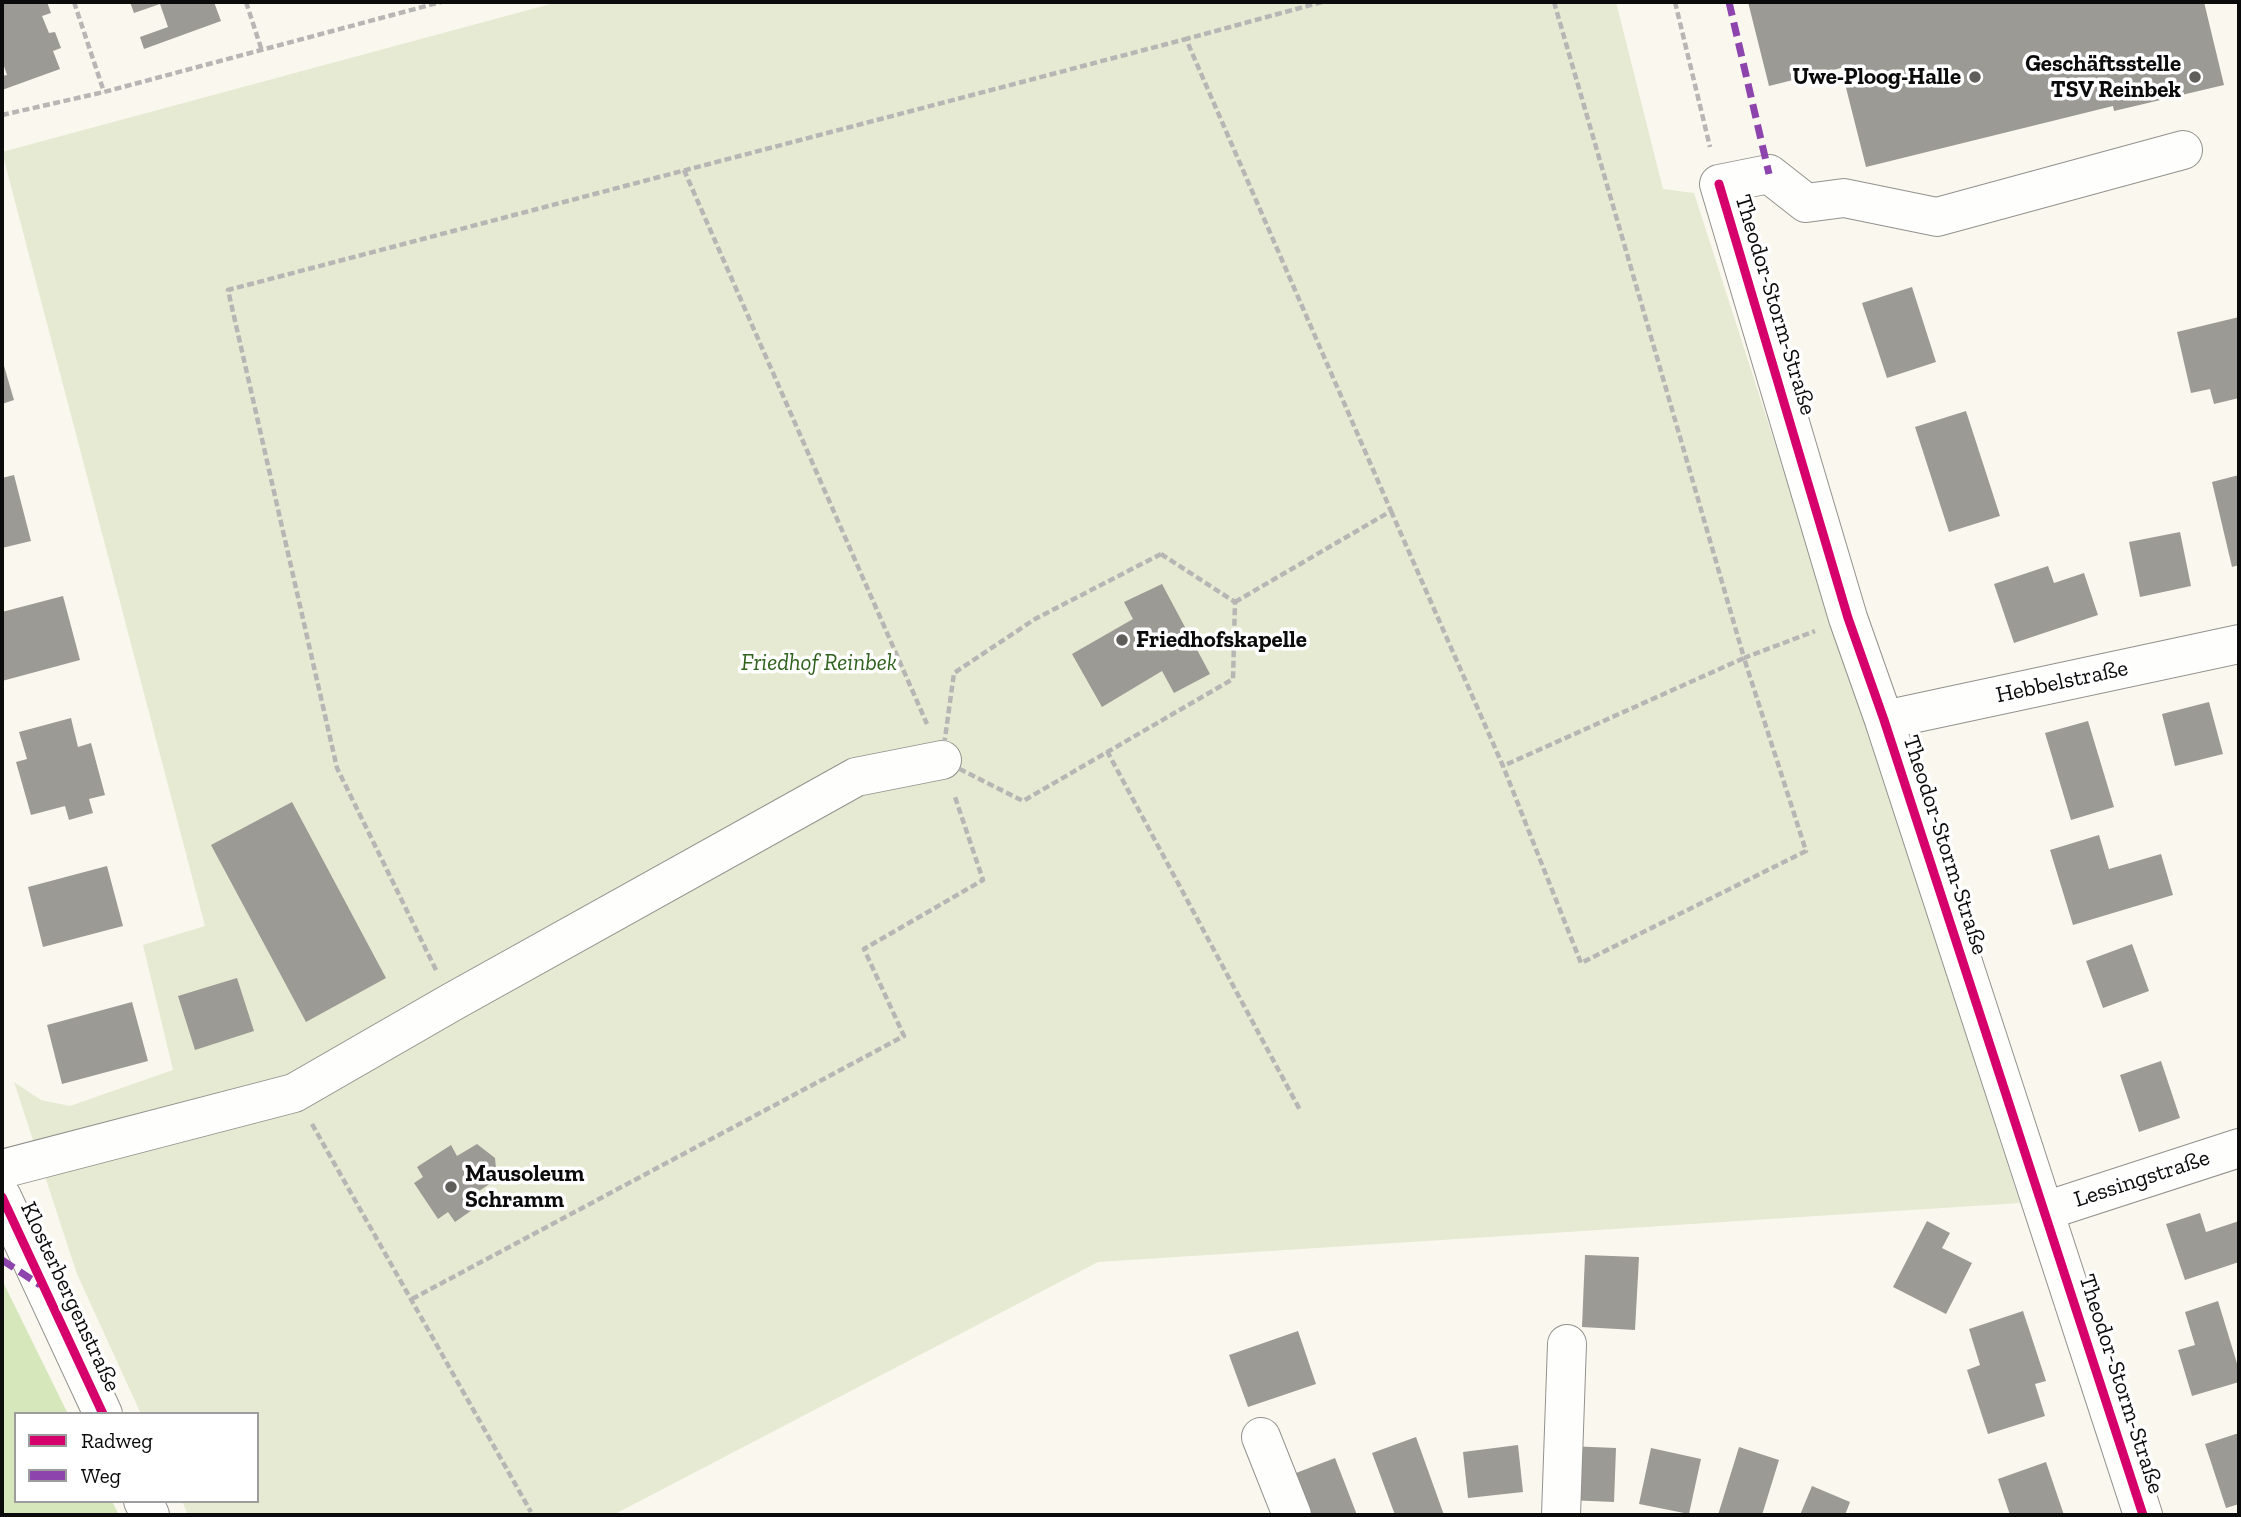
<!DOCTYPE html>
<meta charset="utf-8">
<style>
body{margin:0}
#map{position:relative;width:2241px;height:1517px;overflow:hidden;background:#faf7ee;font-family:"Zilla Slab",serif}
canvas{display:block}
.frame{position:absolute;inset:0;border:4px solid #0b0b0b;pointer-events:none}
.legend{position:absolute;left:14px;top:1412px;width:245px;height:91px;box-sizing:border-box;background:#fff;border:2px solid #9d9d9d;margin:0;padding:9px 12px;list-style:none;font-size:21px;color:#0b0b0b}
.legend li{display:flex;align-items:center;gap:14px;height:35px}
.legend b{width:35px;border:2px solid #9d9d9d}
</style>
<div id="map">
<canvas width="2241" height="1517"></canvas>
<div class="frame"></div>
<ul class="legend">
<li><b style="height:9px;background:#d6006c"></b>Radweg</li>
<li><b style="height:9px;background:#8e44ad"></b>Weg</li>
</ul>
</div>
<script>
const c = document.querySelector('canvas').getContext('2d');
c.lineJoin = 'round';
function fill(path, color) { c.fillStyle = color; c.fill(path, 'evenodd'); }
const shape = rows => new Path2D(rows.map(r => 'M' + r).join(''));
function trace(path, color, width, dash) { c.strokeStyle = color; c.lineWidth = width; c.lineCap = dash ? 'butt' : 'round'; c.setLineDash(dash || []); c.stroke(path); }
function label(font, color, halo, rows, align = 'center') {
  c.font = font + ' "Zilla Slab",serif'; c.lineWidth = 7; c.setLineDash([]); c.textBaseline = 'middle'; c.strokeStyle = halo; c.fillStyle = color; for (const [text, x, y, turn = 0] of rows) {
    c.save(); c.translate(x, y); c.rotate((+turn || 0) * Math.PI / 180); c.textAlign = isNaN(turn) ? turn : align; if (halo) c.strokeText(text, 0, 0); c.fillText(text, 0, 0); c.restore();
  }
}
const forest = shape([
 [2,1280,68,1414,16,1414,16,1501,112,1501,119,1515,2,1515]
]);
const cemetery = shape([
 [558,2,1616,2,1663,189,1694,193,2020,1203,1098,1262,613,1515,188,1515,182,1501,257,1501,257,1414,141,1414,77,1274,14,1082,41,1100,70,1106,173,1070,143,945,205,926,2,152]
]);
const building = shape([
 [2,2,47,2,51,13,42,16,49,33,55,32,61,48,53,51,60,69,2,90,2,76,7,75,2,60],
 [130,2,214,2,221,21,144,49,140,37,168,27,160,4,134,13],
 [1748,2,2204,2,2224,85,2114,111,2113,106,1866,167,1841,68,1769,86],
 [1912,287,1936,362,1887,378,1862,303],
 [2239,317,2239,398,2214,404,2210,389,2191,393,2177,332],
 [2,359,14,400,2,404],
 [1966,411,2000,516,1949,532,1915,427],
 [14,475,31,541,2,548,2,478],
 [2239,475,2239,565,2232,567,2212,482],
 [2180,532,2191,586,2140,597,2129,542],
 [2048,566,2054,583,2084,573,2098,615,2014,643,1994,584],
 [1162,584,1210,674,1174,693,1162,671,1102,707,1072,654,1133,619,1124,602],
 [63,596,80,660,2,681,2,612],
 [2209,702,2223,754,2175,766,2162,714],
 [71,718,78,747,91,743,105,795,89,799,93,813,69,820,65,806,31,815,16,762,27,759,19,732],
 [2088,721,2114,807,2071,820,2045,733],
 [292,802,386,978,306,1022,211,845],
 [2099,835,2109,869,2161,854,2173,895,2073,925,2050,850],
 [107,866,123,926,43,947,28,887],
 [2132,944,2149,991,2103,1008,2086,961],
 [237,978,254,1031,195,1050,178,996],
 [132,1002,148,1061,62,1084,47,1025],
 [2161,1061,2180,1118,2139,1132,2120,1075],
 [477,1144,495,1158,497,1179,479,1191,485,1201,455,1222,448,1212,438,1219,414,1183,423,1177,417,1167,451,1145,457,1156],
 [2200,1213,2206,1232,2239,1221,2239,1262,2185,1280,2166,1224],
 [1927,1221,1950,1233,1942,1248,1972,1263,1946,1314,1893,1287],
 [1585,1255,1639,1257,1635,1330,1582,1327],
 [2218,1301,2239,1370,2239,1382,2192,1396,2178,1350,2195,1345,2185,1312],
 [2023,1311,2046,1381,2035,1384,2045,1416,1988,1434,1967,1370,1980,1365,1969,1329],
 [1298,1331,1316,1384,1248,1407,1229,1355],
 [2239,1433,2239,1504,2226,1508,2205,1444],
 [1416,1437,1444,1515,1395,1515,1372,1453],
 [1518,1445,1523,1492,1468,1498,1463,1452],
 [1568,1446,1616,1448,1614,1502,1567,1500],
 [1739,1447,1779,1460,1762,1515,1718,1515],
 [1651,1448,1701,1459,1689,1514,1639,1504],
 [1335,1458,1357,1515,1297,1515,1283,1478],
 [2046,1462,2064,1515,2010,1515,1998,1479],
 [1812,1486,1850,1502,1845,1515,1800,1515]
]);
const path = shape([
 [74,2,104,92],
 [246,2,262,51],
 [1554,2,1744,658,1815,631],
 [1675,2,1710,147],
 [2,115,104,92,441,2],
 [684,170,927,724],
 [1391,511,1503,766,1581,963,1806,851,1744,658,1503,766],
 [1161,554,1235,602,1233,679,1023,801,942,760,954,673,1035,619,1161,554],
 [1235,602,1391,511,1186,39,1322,2],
 [1107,751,1300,1110],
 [436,970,337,768,228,290,1186,39],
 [312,1124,531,1512],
 [412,1299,904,1036,864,949,983,880,954,794]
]);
const minor = shape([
 [1884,720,2239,644],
 [2,1169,294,1093,452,1002,856,777,942,760],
 [2,1197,103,1414],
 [2045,1211,2239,1148],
 [1261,1437,1292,1515],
 [143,1501,150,1515],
 [1561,1515,1567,1344],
 [2143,1515,1884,720,1848,618,1719,184,1769,174,1806,203,1844,198,1937,217,2183,150]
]);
const quiet = shape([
 [1729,2,1769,174],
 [2,1260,40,1285]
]);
const cycleway = shape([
 [1719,184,1848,618,1884,720,2143,1515],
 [2,1197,103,1414]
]);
const markers = [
 [1975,77,7,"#5f5e5a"],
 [2195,77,7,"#5f5e5a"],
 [1122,640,7,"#5f5e5a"],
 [451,1187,7,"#5f5e5a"]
];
const poiNames = [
 ["Geschäftsstelle",2181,64],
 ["TSV Reinbek",2181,90],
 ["Uwe-Ploog-Halle",1961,77],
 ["Friedhofskapelle",1136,640,"left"],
 ["Mausoleum",465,1174,"left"],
 ["Schramm",465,1200,"left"]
];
const streetNames = [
 ["Theodor-Storm-Straße",1775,305,73],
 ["Hebbelstraße",2062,682,-12],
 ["Theodor-Storm-Straße",1945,845,72],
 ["Lessingstraße",2142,1179,-18],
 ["Klosterbergenstraße",70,1297,65],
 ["Theodor-Storm-Straße",2121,1384,72]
];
const parkNames = [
 ["Friedhof Reinbek",819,663]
];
fill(forest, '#d5e7bb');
fill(cemetery, '#e6ead2');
fill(building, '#9c9a94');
trace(minor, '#93918d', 40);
trace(path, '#b7b6b5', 4.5, [7, 3.5]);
trace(minor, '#fefefc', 38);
trace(quiet, '#8e44ad', 7, [14, 7]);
trace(cycleway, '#d6006c', 9);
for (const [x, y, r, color] of markers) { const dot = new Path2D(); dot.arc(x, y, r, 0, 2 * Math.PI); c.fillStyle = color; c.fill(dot); trace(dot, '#fff', 2.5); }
label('bold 23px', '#0b0b0b', '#fff', poiNames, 'right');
label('23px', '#0b0b0b', '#fff', streetNames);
label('italic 23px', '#2f621c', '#fff', parkNames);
</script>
